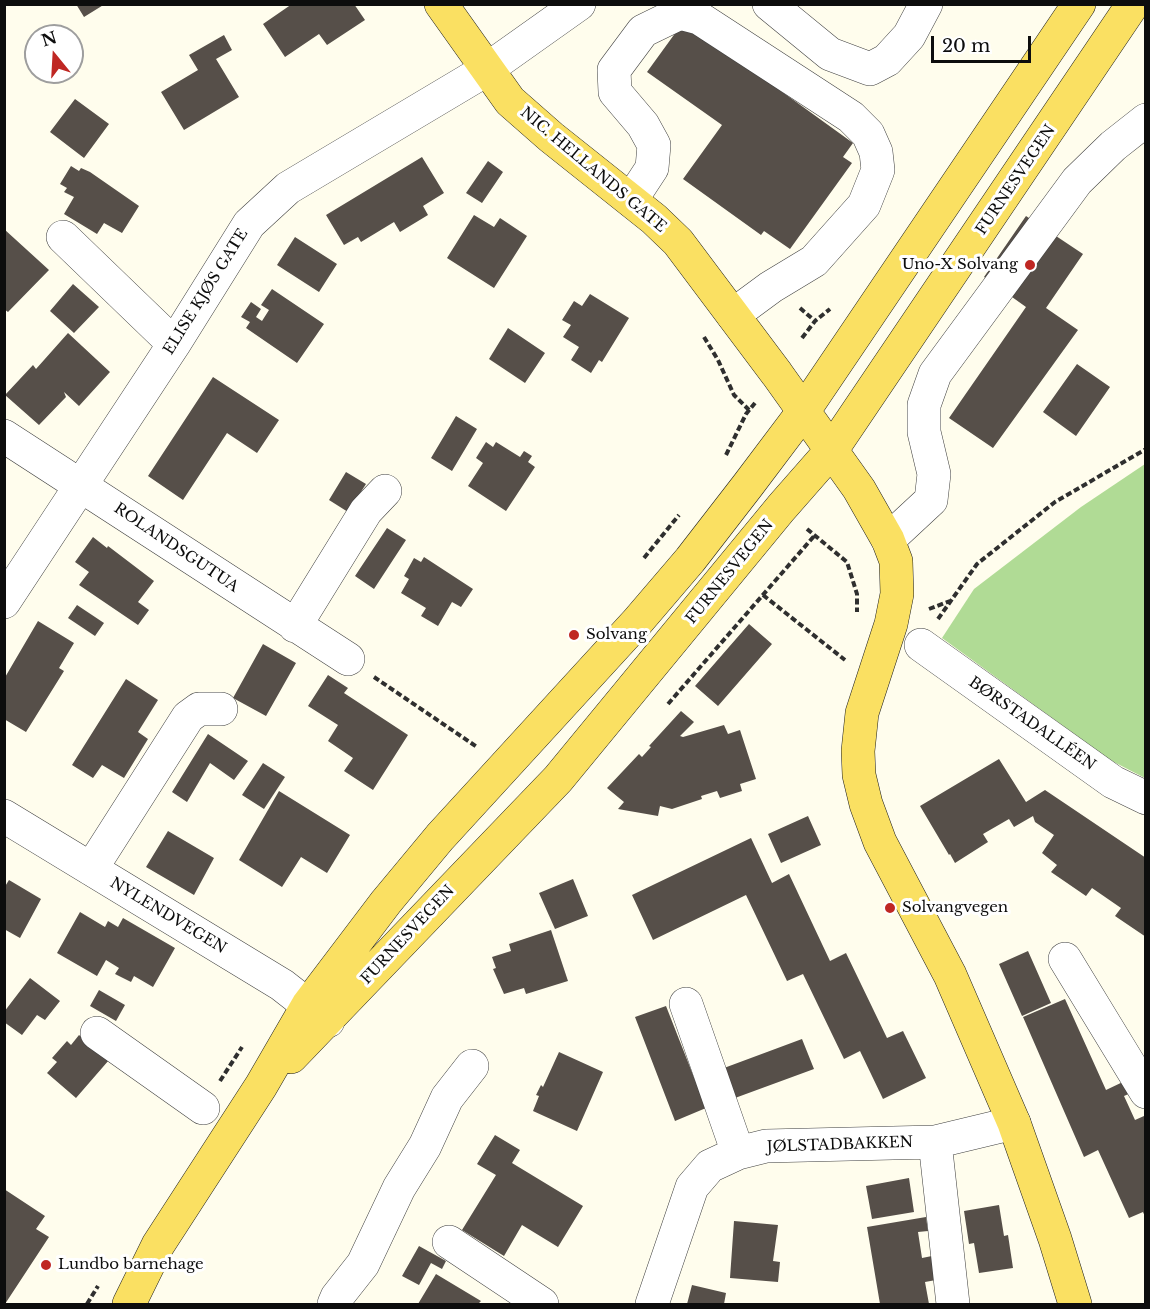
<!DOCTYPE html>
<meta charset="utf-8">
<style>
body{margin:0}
#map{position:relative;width:1150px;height:1309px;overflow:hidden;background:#fffded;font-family:"Libre Baskerville",serif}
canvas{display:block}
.frame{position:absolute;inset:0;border:6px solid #0d0d0d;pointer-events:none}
.north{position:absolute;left:24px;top:24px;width:60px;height:60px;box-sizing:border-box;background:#fff;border:2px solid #9e9e9e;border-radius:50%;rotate:342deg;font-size:16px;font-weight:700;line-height:24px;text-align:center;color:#0d0d0d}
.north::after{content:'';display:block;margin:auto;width:21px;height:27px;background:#bf2723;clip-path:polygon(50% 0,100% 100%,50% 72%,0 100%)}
.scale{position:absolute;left:931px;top:36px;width:100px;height:27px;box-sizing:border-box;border:3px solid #0d0d0d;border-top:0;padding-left:8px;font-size:18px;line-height:21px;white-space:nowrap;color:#0d0d0d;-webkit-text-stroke:4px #fff;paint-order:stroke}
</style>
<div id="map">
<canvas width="1150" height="1309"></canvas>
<div class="frame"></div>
<div class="north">N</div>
<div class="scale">20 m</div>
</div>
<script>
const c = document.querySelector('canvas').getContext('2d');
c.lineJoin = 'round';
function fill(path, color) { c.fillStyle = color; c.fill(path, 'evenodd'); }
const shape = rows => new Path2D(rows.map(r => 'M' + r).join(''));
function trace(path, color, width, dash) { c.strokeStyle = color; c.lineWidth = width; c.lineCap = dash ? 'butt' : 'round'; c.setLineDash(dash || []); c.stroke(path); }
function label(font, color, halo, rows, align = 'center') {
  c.font = font + ' "Libre Baskerville",serif'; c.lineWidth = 6; c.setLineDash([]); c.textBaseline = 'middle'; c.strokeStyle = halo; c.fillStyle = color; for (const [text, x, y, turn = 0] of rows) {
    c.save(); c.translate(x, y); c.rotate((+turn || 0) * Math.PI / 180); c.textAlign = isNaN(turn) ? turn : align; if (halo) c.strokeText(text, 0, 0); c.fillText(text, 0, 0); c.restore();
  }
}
const forest = shape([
 [1145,464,1145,778,1110,760,942,638,974,589,1081,507]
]);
const building = shape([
 [76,4,105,4,84,17],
 [292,4,354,4,365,20,327,45,319,34,285,57,263,24],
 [684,21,853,143,843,157,852,163,790,249,764,231,761,235,683,179,722,125,647,72],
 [224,35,232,50,216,59,239,97,184,130,161,92,198,70,189,55],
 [75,99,109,124,84,158,50,132],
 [422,157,444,193,423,206,428,215,400,232,394,222,361,242,358,237,344,245,326,215],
 [488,161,503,172,482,203,466,193],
 [71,166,79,171,81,168,90,172,139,206,122,233,104,223,97,234,64,214,74,197,64,192,67,188,60,184],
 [474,215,494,227,500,218,527,236,494,288,447,258],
 [1026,216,1083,254,1046,308,1078,330,993,448,949,418,1026,307,984,277],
 [4,229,49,270,8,312,4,309],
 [295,237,337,264,319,292,277,265],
 [73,284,99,307,74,333,50,311],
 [272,289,324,324,297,363,246,328,250,322,241,317,251,302,261,309,256,317,262,321,269,310,261,305],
 [590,294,629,318,602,362,599,360,591,373,571,360,579,347,563,337,571,325,562,320,574,301,582,306],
 [508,328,545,353,525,383,489,359],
 [68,333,110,372,79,406,64,392,66,397,39,425,5,395,33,365,36,369],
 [1077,364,1110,387,1076,436,1043,412],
 [213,377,279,420,257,453,227,433,183,500,148,476],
 [456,416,477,429,452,471,431,458],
 [486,442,493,447,496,442,520,457,524,451,532,456,528,462,535,467,506,511,468,486,483,463,476,458],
 [346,472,366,484,348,512,329,500],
 [387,528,406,540,374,589,355,576],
 [93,537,107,548,108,546,154,581,138,602,149,610,138,625,79,585,89,572,75,562],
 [424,557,473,589,461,607,452,602,438,626,421,616,426,608,401,593,409,579,404,576,414,558,421,562],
 [77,605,104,623,95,636,68,618],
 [38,621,74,643,59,668,64,671,26,732,4,719,4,679],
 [749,624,772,644,718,706,695,686],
 [263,644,296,663,266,716,233,698],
 [328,675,348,688,344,693,408,735,373,790,344,771,353,758,328,741,338,725,308,706],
 [126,679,158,700,138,732,148,739,124,778,102,765,93,778,72,765],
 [681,711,694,722,680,736,683,737,724,725,728,734,740,730,756,779,740,784,742,791,720,798,717,791,701,796,702,799,672,809,660,806,658,816,618,809,624,802,607,788,639,754,642,757,651,747,649,746],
 [208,734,248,761,234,780,210,763,187,802,172,792],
 [999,759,1026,802,1045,790,1146,858,1146,937,1115,916,1121,908,1092,888,1086,896,1051,872,1057,865,1042,853,1054,835,1035,822,1033,816,1014,827,1009,819,983,834,988,842,955,863,950,854,949,855,920,806],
 [263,763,285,777,264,809,242,795],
 [279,791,350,835,327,873,301,857,282,887,239,860],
 [808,816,821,845,781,863,768,834],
 [168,831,214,858,194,895,146,867],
 [751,838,772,883,789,874,830,961,846,953,887,1038,903,1031,926,1078,883,1099,860,1051,844,1059,803,974,787,981,746,895,653,940,632,895],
 [573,879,588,916,555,929,539,893],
 [9,880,41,899,20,938,4,929,4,888],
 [80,912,105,927,108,921,118,927,123,918,175,948,153,987,134,976,131,982,115,974,119,968,106,960,97,976,57,953],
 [551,930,568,981,526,994,524,988,504,994,493,969,496,968,492,957,511,951,509,944],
 [1028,951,1051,1003,1022,1016,999,964],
 [30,978,60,1001,45,1020,37,1015,22,1035,4,1022,4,1012],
 [99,990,125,1005,116,1021,90,1006],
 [1065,999,1106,1090,1127,1080,1133,1092,1124,1096,1135,1120,1144,1116,1146,1119,1146,1219,1143,1212,1129,1218,1098,1150,1084,1157,1023,1017],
 [666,1006,706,1108,675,1121,635,1017],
 [79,1035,109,1060,76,1098,47,1073,57,1062,52,1058,67,1041,71,1045],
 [802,1039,814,1069,735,1098,724,1068],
 [559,1052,603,1072,577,1131,533,1111,539,1096,536,1095,541,1085,543,1087],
 [495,1135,520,1150,512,1163,583,1206,558,1247,522,1225,504,1256,462,1230,496,1175,477,1164],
 [909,1178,914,1212,872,1219,866,1186],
 [4,1189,45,1216,36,1229,49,1237,5,1304],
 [999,1205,1004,1236,1008,1235,1013,1268,979,1273,974,1243,969,1244,964,1211],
 [926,1217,928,1231,918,1232,922,1258,932,1256,936,1280,925,1282,929,1304,880,1304,867,1227],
 [734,1221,778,1225,773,1261,780,1262,778,1282,730,1278],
 [419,1246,446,1261,442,1269,431,1263,419,1285,402,1276],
 [436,1274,481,1301,478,1304,418,1304],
 [692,1285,726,1293,724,1304,687,1304]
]);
const path = shape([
 [800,308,815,321],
 [704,337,718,360,734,395,749,410],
 [802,338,815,321,830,309],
 [726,455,746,414,755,403],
 [807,529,847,562,857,594,857,612],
 [644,558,679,515],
 [763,595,845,660],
 [929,609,950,601],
 [938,619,977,564,1055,502,1146,449],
 [374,677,477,747],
 [668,704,815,535],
 [220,1081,242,1047],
 [87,1304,98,1286]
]);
const minor = shape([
 [769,4,830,54,870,69,887,60,909,36,926,4],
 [631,200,652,168,654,145,643,125,615,92,614,70,643,31,680,13,699,18,851,117,868,134,876,152,878,170,864,205,814,261,771,287,733,315],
 [63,237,174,344],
 [4,436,348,659],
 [888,540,931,500,934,474,924,432,924,405,935,374,1077,181,1113,146,1146,120],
 [4,602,174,344,249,224,288,188,486,70,579,4],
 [295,626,366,511,385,491],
 [921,645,1113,782,1146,798],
 [4,816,282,985,328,1021],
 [91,869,188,717,199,709,221,709],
 [1065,959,1146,1092],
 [686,1004,738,1153],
 [97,1033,203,1108],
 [935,1142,953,1304],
 [449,1242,542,1304],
 [334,1304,337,1297,363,1264,399,1188,425,1146,447,1098,472,1066],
 [652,1304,692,1187,710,1166,738,1153,766,1146,935,1142,1014,1123]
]);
const major = shape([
 [441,4,510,101,551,137,654,219,678,242,777,374,859,489,888,540,896,561,897,594,891,624,862,713,858,751,859,775,866,804,880,842,950,975,1014,1123,1055,1239,1075,1304],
 [291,1057,558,779,781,508,831,451,1133,4],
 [129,1304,158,1245,261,1086,308,1005,386,902,440,837,637,622,690,560,748,485,803,412,1079,4]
]);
const markers = [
 [1030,265,6,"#bf2723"],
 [574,635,6,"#bf2723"],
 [890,908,6,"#bf2723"],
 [46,1265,6,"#bf2723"]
];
const streetNames = [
 ["NIC. HELLANDS GATE",593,170,40],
 ["FURNESVEGEN",1016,180,-56],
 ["ELISE KJØS GATE",206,292,-58],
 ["ROLANDSGUTUA",176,548,34],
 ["FURNESVEGEN",730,572,-51],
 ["BØRSTADALLÉEN",1032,724,35],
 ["NYLENDVEGEN",168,916,31],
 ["FURNESVEGEN",408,935,-47],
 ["JØLSTADBAKKEN",840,1145,-2]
];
const poiNames = [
 ["Uno-X Solvang",1018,265,"right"],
 ["Solvang",586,635],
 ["Solvangvegen",902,908],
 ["Lundbo barnehage",58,1265]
];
fill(forest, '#b0db95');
fill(building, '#564f49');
trace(minor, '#404040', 34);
trace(major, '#1e1e1e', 34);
trace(path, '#2f2f2f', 4, [6, 3]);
trace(minor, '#fff', 33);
trace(major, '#fae062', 33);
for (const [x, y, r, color] of markers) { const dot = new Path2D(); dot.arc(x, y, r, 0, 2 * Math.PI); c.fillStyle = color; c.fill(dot); trace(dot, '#fff', 2); }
label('15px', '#0d0d0d', '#fff', streetNames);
label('15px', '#0d0d0d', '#fff', poiNames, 'left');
</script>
